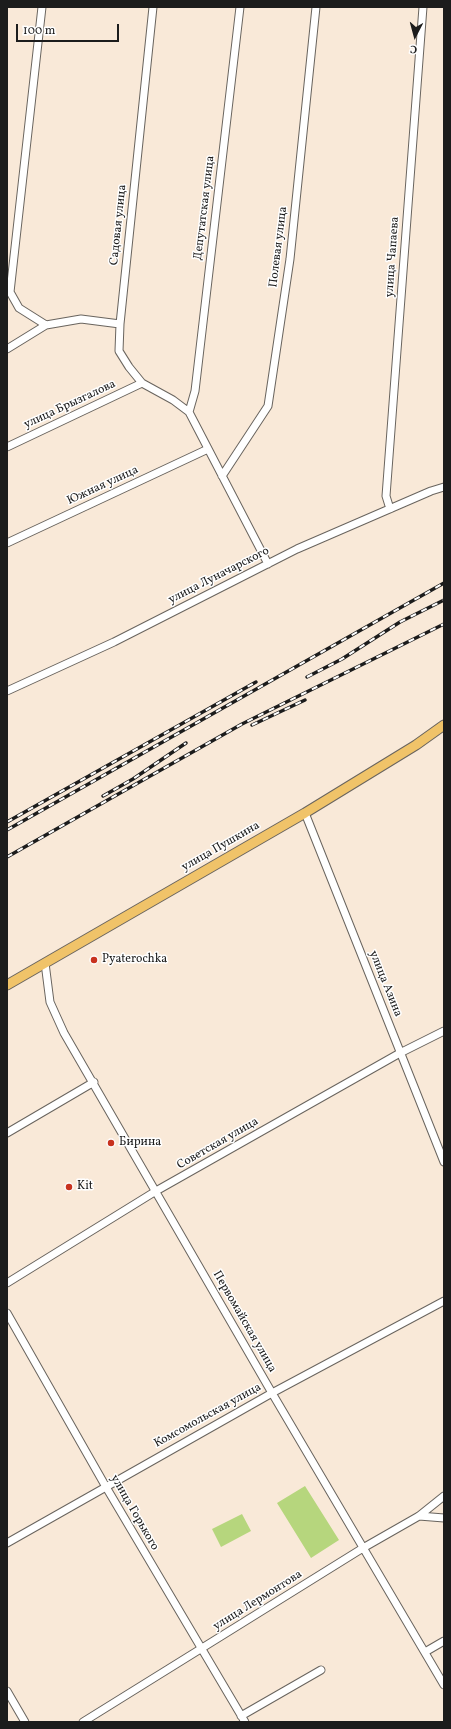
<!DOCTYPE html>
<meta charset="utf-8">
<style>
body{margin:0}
#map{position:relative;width:451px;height:1729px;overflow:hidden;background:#f9e9d8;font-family:Vollkorn,serif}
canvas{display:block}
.frame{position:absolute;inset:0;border:8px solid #1c1c1c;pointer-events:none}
.north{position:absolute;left:395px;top:16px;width:40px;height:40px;-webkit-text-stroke:3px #fff;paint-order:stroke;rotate:186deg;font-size:11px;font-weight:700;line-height:16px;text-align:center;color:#1c1c1c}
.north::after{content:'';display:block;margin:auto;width:14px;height:18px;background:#1c1c1c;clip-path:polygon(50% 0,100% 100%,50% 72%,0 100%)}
.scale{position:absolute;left:16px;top:24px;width:103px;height:18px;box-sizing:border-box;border:2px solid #1c1c1c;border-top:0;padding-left:5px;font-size:12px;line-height:14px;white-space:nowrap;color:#1c1c1c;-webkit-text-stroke:3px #fff;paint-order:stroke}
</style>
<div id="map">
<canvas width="451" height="1729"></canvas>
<div class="frame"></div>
<div class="north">С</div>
<div class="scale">100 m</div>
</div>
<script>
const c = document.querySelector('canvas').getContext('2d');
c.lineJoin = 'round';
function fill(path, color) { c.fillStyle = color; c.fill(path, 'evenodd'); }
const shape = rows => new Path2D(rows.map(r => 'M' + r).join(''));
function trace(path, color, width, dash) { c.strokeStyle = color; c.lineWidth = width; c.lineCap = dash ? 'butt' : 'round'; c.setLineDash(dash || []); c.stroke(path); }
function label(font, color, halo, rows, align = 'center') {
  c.font = font + ' Vollkorn,serif'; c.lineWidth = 3; c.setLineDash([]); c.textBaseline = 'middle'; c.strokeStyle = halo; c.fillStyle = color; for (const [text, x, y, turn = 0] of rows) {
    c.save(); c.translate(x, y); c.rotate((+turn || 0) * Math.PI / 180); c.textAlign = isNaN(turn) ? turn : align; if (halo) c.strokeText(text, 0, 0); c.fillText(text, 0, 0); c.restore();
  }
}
const green = shape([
 [305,1486,339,1540,311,1558,277,1503],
 [242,1514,251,1531,221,1547,212,1529]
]);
const minor = shape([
 [42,7,10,292,19,308,46,325,81,319,120,324],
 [153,7,120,324,119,351,129,367,142,383,173,400,189,412,268,564],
 [7,349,46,325],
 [189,412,195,391,240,7],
 [7,447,142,383],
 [222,476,268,406,290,259,316,7],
 [390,509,386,496,423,7],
 [7,543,208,449],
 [7,691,114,642,297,549,431,491,444,487],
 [305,813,444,1162],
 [45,963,50,1002,64,1033,272,1393,444,1685],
 [7,1133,94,1082],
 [7,1283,156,1191,400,1053,444,1031],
 [7,1313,106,1487,245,1722],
 [419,1516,444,1518],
 [7,1543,272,1393,444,1301],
 [425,1652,444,1641],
 [7,1691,25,1722],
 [241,1716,321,1670],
 [83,1722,363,1548,419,1516,444,1496]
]);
const major = shape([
 [7,985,305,813,416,745,444,725]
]);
const rail = shape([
 [307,677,342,659,400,622,444,600],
 [252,725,305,700],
 [103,796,133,779,186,743],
 [7,822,256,682],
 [7,830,444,583],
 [7,857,242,724,444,624]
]);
const markers = [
 [94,960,4,"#c8321e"],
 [111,1143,4,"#c8321e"],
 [69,1187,4,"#c8321e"]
];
const streetNames = [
 ["Депутатская улица",205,208,-83],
 ["Садовая улица",119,225,-84],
 ["Полевая улица",279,247,-83],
 ["улица Чапаева",393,257,-86],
 ["улица Брызгалова",70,405,-25],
 ["Южная улица",103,486,-25],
 ["улица Луначарского",219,576,-27],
 ["улица Пушкина",221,847,-30],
 ["улица Азина",385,984,68],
 ["Советская улица",218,1144,-30],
 ["Первомайская улица",244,1322,60],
 ["Комсомольская улица",208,1416,-29],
 ["улица Горького",134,1513,60],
 ["улица Лермонтова",258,1601,-32]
];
const poiNames = [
 ["Pyaterochka",102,960],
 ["Бирина",119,1143],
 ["Kit",77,1187]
];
fill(green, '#b6d67d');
trace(minor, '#69645e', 9);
trace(major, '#69645e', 11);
trace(minor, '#fff', 7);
trace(major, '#f0c369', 9);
trace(rail, '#1c1c1c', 3.5);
trace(rail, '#fff', 2, [6]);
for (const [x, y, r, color] of markers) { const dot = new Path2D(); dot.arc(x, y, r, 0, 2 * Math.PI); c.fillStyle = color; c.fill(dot); trace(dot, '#fff', 1.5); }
label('12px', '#1c1c1c', '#fff', streetNames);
label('12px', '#1c1c1c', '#fff', poiNames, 'left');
</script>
